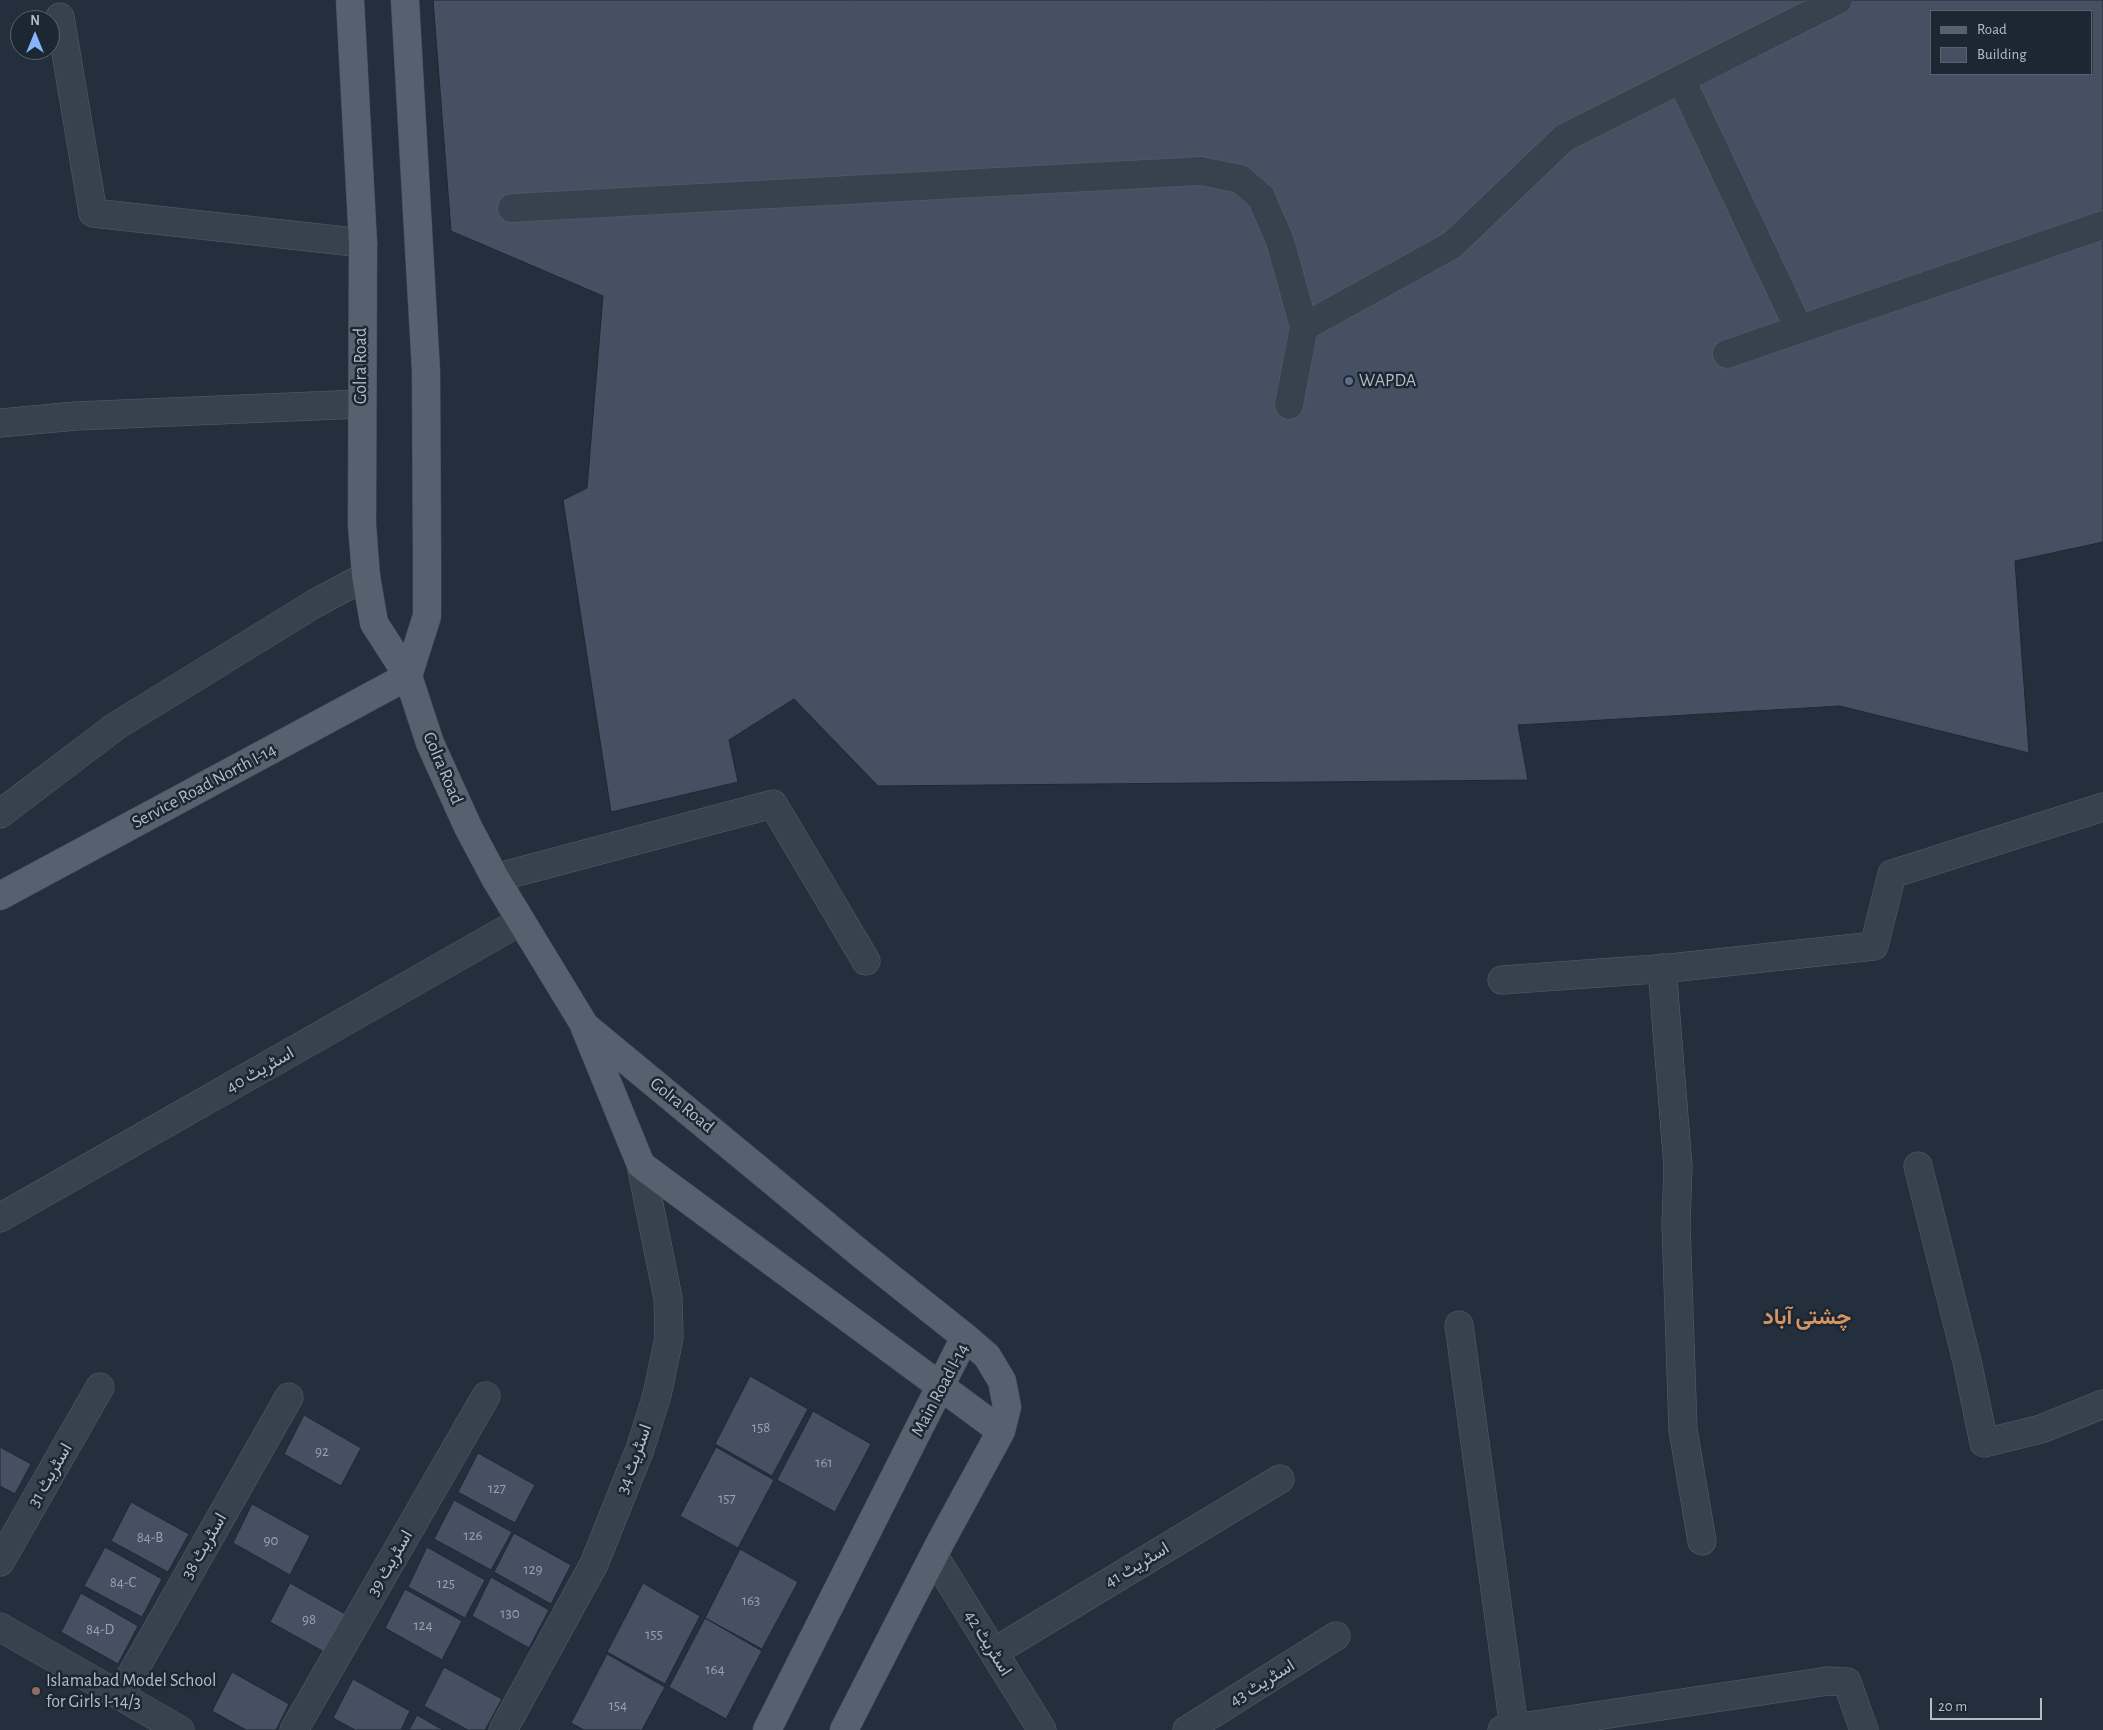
<!DOCTYPE html>
<meta charset="utf-8">
<style>
body{margin:0}
#map{position:relative;width:2103px;height:1730px;overflow:hidden;background:#242f3e;font-family:"Alegreya Sans",sans-serif}
canvas{display:block}
.legend{position:absolute;left:1930px;top:10px;width:162px;height:65px;box-sizing:border-box;background:#1d2633;border:1px solid #59626f;margin:0;padding:6px 9px;list-style:none;font-size:15px;color:#b4bcc9}
.legend li{display:flex;align-items:center;gap:10px;height:25px}
.legend b{width:25px;border:1px solid #59626f}
.north{position:absolute;left:10px;top:10px;width:50px;height:50px;box-sizing:border-box;background:#1d2633;border:1px solid #59626f;border-radius:50%;rotate:0deg;font-size:14px;font-weight:700;line-height:20px;text-align:center;color:#b4bcc9}
.north::after{content:'';display:block;margin:auto;width:18px;height:22px;background:#8ab4f8;clip-path:polygon(50% 0,100% 100%,50% 72%,0 100%)}
.scale{position:absolute;left:1930px;top:1698px;width:112px;height:22px;box-sizing:border-box;border:2px solid #b4bcc9;border-top:0;padding-left:6px;font-size:15px;line-height:18px;white-space:nowrap;color:#b4bcc9;-webkit-text-stroke:4px #1d2633;paint-order:stroke}
</style>
<div id="map">
<canvas width="2103" height="1730"></canvas>
<ul class="legend">
<li><b style="height:6px;background:#56606e"></b>Road</li>
<li><b style="height:14px;background:#455162"></b>Building</li>
</ul>
<div class="north">N</div>
<div class="scale">20 m</div>
</div>
<script>
const c = document.querySelector('canvas').getContext('2d');
c.lineJoin = 'round';
function fill(path, color) { c.fillStyle = color; c.fill(path, 'evenodd'); }
const shape = rows => new Path2D(rows.map(r => 'M' + r).join(''));
function trace(path, color, width, dash) { c.strokeStyle = color; c.lineWidth = width; c.lineCap = dash ? 'butt' : 'round'; c.setLineDash(dash || []); c.stroke(path); }
function label(font, color, halo, rows, align = 'center') {
  c.font = font + ' "Alegreya Sans",Vazirmatn,sans-serif'; c.lineWidth = 5; c.setLineDash([]); c.textBaseline = 'middle'; c.strokeStyle = halo; c.fillStyle = color; for (const [text, x, y, turn = 0] of rows) {
    c.save(); c.translate(x, y); c.rotate((+turn || 0) * Math.PI / 180); c.textAlign = isNaN(turn) ? turn : align; if (halo) c.strokeText(text, 0, 0); c.fillText(text, 0, 0); c.restore();
  }
}
const building = shape([
 [433,0,2103,0,2103,542,2015,561,2029,753,1840,706,1518,725,1528,780,878,786,794,699,729,740,738,782,611,812,563,500,587,488,603,296,451,231,433,0],
 [1932,11,2092,11,2092,74,1932,74,1932,11],
 [750,1376,808,1409,772,1476,715,1444,750,1376],
 [813,1411,871,1444,835,1512,777,1480,813,1411],
 [304,1415,361,1448,341,1486,284,1454,304,1415],
 [0,1447,31,1464,15,1494,0,1486,0,1447],
 [716,1447,774,1480,738,1548,680,1516,716,1447],
 [478,1453,535,1485,515,1523,458,1492,478,1453],
 [454,1500,512,1532,491,1570,434,1539,454,1500],
 [131,1502,189,1534,168,1572,111,1541,131,1502],
 [252,1504,310,1536,290,1575,233,1543,252,1504],
 [514,1533,571,1565,551,1604,494,1572,514,1533],
 [105,1547,162,1579,142,1617,84,1586,105,1547],
 [427,1547,485,1580,465,1618,408,1587,427,1547],
 [740,1549,798,1582,762,1649,705,1618,740,1549],
 [491,1577,549,1610,529,1648,472,1616,491,1577],
 [290,1583,347,1615,328,1654,270,1622,290,1583],
 [643,1583,700,1616,665,1684,607,1652,643,1583],
 [405,1589,462,1621,442,1660,385,1628,405,1589],
 [81,1593,138,1626,118,1664,61,1632,81,1593],
 [705,1618,762,1651,726,1719,669,1687,705,1618],
 [607,1654,665,1687,642,1730,584,1730,571,1723,607,1654],
 [444,1667,502,1699,485,1730,468,1730,424,1706,444,1667],
 [232,1672,289,1704,276,1730,246,1730,212,1711,232,1672],
 [353,1679,410,1711,401,1730,355,1730,333,1718,353,1679],
 [417,1715,443,1730,409,1730,417,1715]
]);
const minor = shape([
 [60,17,93,213,363,243],
 [1681,79,1799,329],
 [512,208,1201,171,1240,179,1261,197,1280,241,1304,327,1289,405],
 [1304,327,1452,245,1564,138,1838,0],
 [1727,354,2103,225],
 [0,423,76,416,361,404],
 [0,814,116,726,314,604,366,576],
 [495,878,773,804,866,961],
 [1662,968,1678,1167,1676,1224,1683,1430,1702,1541],
 [1502,980,1670,968,1874,946,1892,874,2103,807],
 [1918,1166,1967,1361,1984,1443,2041,1429,2103,1404],
 [0,1218,521,921],
 [1459,1325,1514,1728],
 [934,1556,1042,1730],
 [0,1562,100,1387],
 [0,1627,180,1730],
 [994,1652,1280,1479],
 [120,1695,289,1397],
 [294,1730,486,1396],
 [503,1730,594,1564,640,1449,657,1395,669,1338,668,1298,641,1165],
 [1187,1730,1336,1636],
 [1502,1730,1828,1681,1847,1682,1864,1730]
]);
const major = shape([
 [350,0,363,243,362,525,366,576,374,623,408,676,430,743,468,827,495,878,585,1026,862,1255,965,1337,987,1356,1002,1381,1007,1407,1001,1431,941,1541,844,1730],
 [405,0,426,371,427,555,427,616,408,676],
 [0,896,408,676],
 [585,1028,641,1165,1001,1431],
 [767,1730,965,1337]
]);
const markers = [
 [1349,381,5,"#5c6f8a"],
 [36,1691,5,"#8d6e63"]
];
const numberNames = [
 ["158",761,1427],
 ["92",322,1451],
 ["161",824,1462],
 ["127",497,1488],
 ["157",727,1498],
 ["126",473,1535],
 ["84-B",150,1537],
 ["90",271,1540],
 ["129",533,1569],
 ["84-C",123,1582],
 ["125",446,1583],
 ["163",751,1600],
 ["130",510,1613],
 ["98",309,1619],
 ["124",423,1625],
 ["84-D",100,1629],
 ["155",654,1634],
 ["164",715,1669],
 ["154",618,1705]
];
const streetNames = [
 ["Golra Road",361,366,-90],
 ["Golra Road",443,768,67],
 ["Service Road North I-14",204,786,-28],
 ["اسٹریٹ 40",260,1070,-30],
 ["Golra Road",682,1105,39],
 ["Main Road I-14",940,1390,-62],
 ["اسٹریٹ 34",634,1459,-70],
 ["اسٹریٹ 31",50,1475,-60],
 ["اسٹریٹ 38",204,1546,-60],
 ["اسٹریٹ 39",390,1563,-60],
 ["اسٹریٹ 41",1137,1565,-31],
 ["اسٹریٹ 42",988,1643,58],
 ["اسٹریٹ 43",1262,1683,-32]
];
const poiNames = [
 ["WAPDA",1359,381],
 ["Islamabad Model School",46,1681],
 ["for Girls I-14/3",46,1702]
];
const districtNames = [
 ["چشتی آباد",1807,1317]
];
fill(building, '#455162');
trace(building, '#1f2835', 1);
trace(minor, '#565f6c', 29);
trace(major, '#414a57', 29);
trace(minor, '#38414e', 28);
trace(major, '#56606e', 28);
for (const [x, y, r, color] of markers) { const dot = new Path2D(); dot.arc(x, y, r, 0, 2 * Math.PI); c.fillStyle = color; c.fill(dot); trace(dot, '#1d2633', 2); }
label('15px', '#98a1af', null, numberNames);
label('18px', '#b4bcc9', '#1d2633', streetNames);
label('18px', '#b4bcc9', '#1d2633', poiNames, 'left');
label('bold 22px', '#d59563', '#1d2633', districtNames);
</script>
